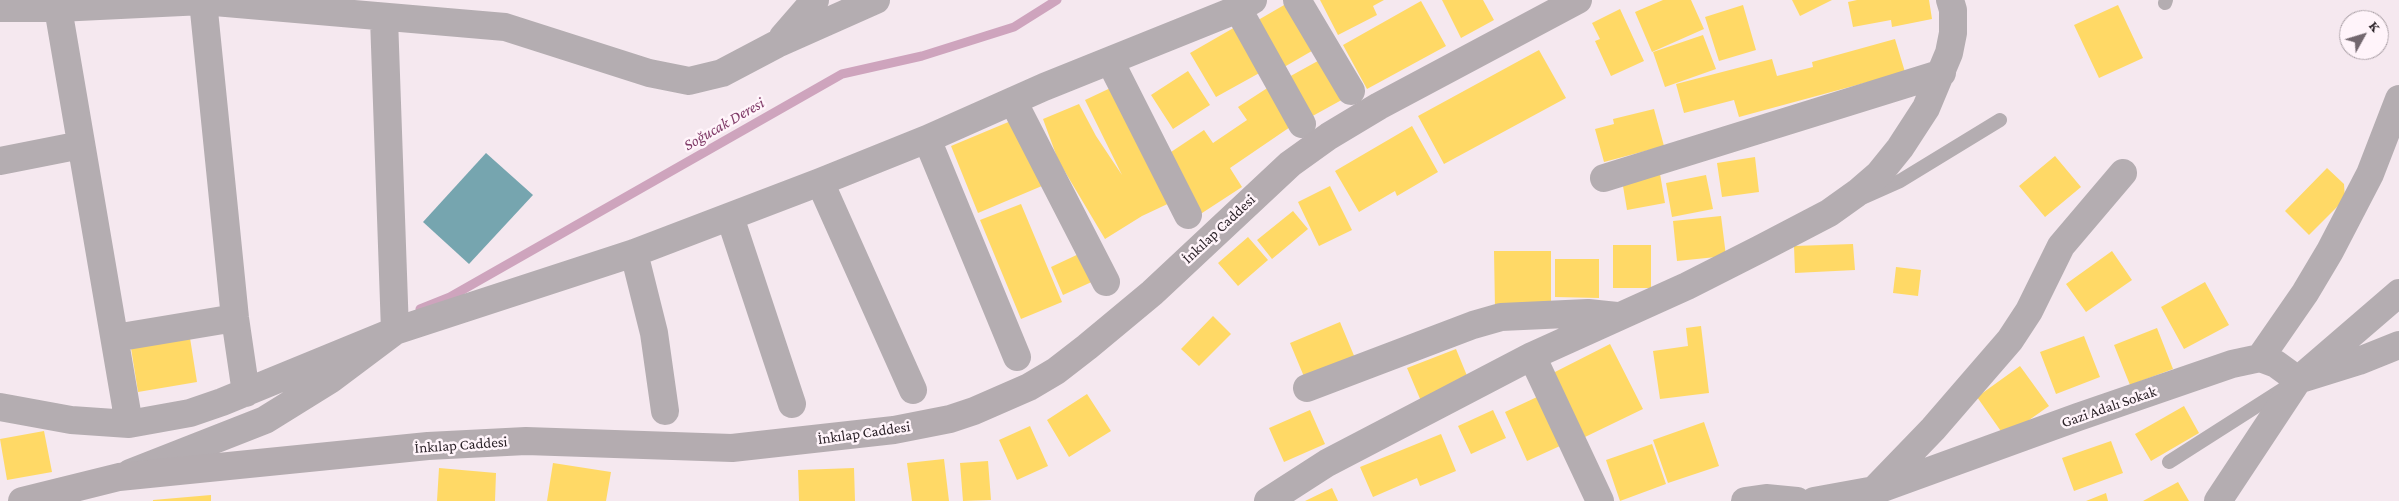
<!DOCTYPE html>
<meta charset="utf-8">
<style>
body{margin:0}
#map{position:relative;width:2399px;height:501px;overflow:hidden;background:#f5e8ef;font-family:"Crimson Pro",serif}
canvas{display:block}
.north{position:absolute;left:2339px;top:10px;width:50px;height:50px;box-sizing:border-box;background:#fff4fa;border:1px solid #aaa0a6;border-radius:50%;rotate:51deg;font-size:14px;font-weight:700;line-height:20px;text-align:center;color:#2b2228}
.north::after{content:'';display:block;margin:auto;width:18px;height:22px;background:#72676e;clip-path:polygon(50% 0,100% 100%,50% 72%,0 100%)}
</style>
<div id="map">
<canvas width="2399" height="501"></canvas>
<div class="north">K</div>
</div>
<script>
const c = document.querySelector('canvas').getContext('2d');
c.lineJoin = 'round';
function fill(path, color) { c.fillStyle = color; c.fill(path, 'evenodd'); }
const shape = rows => new Path2D(rows.map(r => 'M' + r).join(''));
function trace(path, color, width, dash) { c.strokeStyle = color; c.lineWidth = width; c.lineCap = dash ? 'butt' : 'round'; c.setLineDash(dash || []); c.stroke(path); }
function label(font, color, halo, rows, align = 'center') {
  c.font = font + ' "Crimson Pro",serif'; c.lineWidth = 5; c.setLineDash([]); c.textBaseline = 'middle'; c.strokeStyle = halo; c.fillStyle = color; for (const [text, x, y, turn = 0] of rows) {
    c.save(); c.translate(x, y); c.rotate((+turn || 0) * Math.PI / 180); c.textAlign = isNaN(turn) ? turn : align; if (halo) c.strokeText(text, 0, 0); c.fillText(text, 0, 0); c.restore();
  }
}
const homes = shape([
 [1320,0,1384,0,1373,6,1377,15,1338,35],
 [1442,0,1483,0,1494,20,1461,38],
 [1663,0,1691,0,1704,29,1652,52,1635,12],
 [1792,0,1832,0,1800,16],
 [1857,0,1929,0,1932,19,1892,27,1891,20,1853,27,1848,2],
 [1291,1,1317,48,1279,70,1253,23],
 [1421,1,1446,46,1367,89,1343,45],
 [1743,5,1756,50,1719,61,1705,17],
 [2118,5,2143,58,2099,78,2074,25],
 [1620,9,1644,61,1611,76,1595,41,1600,39,1592,23],
 [1237,26,1263,71,1216,97,1190,53],
 [1703,35,1716,69,1665,87,1653,52],
 [1895,39,1905,72,1739,117,1734,100,1684,113,1676,84,1772,59,1777,76,1813,67,1812,62],
 [1539,50,1566,98,1444,164,1418,116],
 [1325,57,1347,97,1309,118,1287,78],
 [1188,71,1210,105,1173,129,1151,95],
 [1119,84,1176,200,1142,216,1105,239,1058,160,1043,119,1079,104,1096,136,1122,175,1085,100],
 [1272,85,1296,123,1230,168,1242,187,1199,215,1165,156,1204,130,1213,143,1247,120,1238,107],
 [1654,109,1664,146,1604,162,1595,129,1614,124,1613,119],
 [1018,118,1049,183,978,213,951,146],
 [1412,126,1438,172,1397,196,1395,191,1359,212,1335,171],
 [2055,156,2081,187,2045,217,2019,186],
 [1755,157,1759,192,1722,197,1717,163],
 [2327,168,2344,184,2345,199,2309,235,2285,211],
 [1660,174,1665,203,1627,210,1622,180],
 [1706,175,1713,209,1672,217,1666,183],
 [1330,186,1352,230,1319,246,1298,202],
 [1021,204,1062,302,1021,319,980,220],
 [1293,211,1308,229,1272,259,1257,240],
 [1721,216,1726,256,1677,261,1673,221],
 [1248,237,1268,260,1238,286,1218,263],
 [1853,244,1855,270,1795,273,1794,246],
 [1613,245,1651,245,1651,288,1613,288],
 [1494,251,1551,251,1551,308,1495,309],
 [2112,251,2132,280,2086,312,2066,284],
 [1083,252,1096,280,1063,295,1051,267],
 [1555,259,1599,259,1599,298,1555,297],
 [1896,267,1921,270,1918,296,1893,293],
 [2205,282,2229,325,2184,349,2161,307],
 [1213,316,1231,334,1199,366,1181,349],
 [1340,322,1355,358,1305,379,1290,343],
 [1701,326,1709,393,1660,399,1653,351,1688,346,1686,328],
 [2157,328,2173,369,2130,385,2114,345],
 [2084,336,2100,377,2056,394,2040,352],
 [190,338,197,382,138,392,131,348],
 [1610,344,1643,409,1585,437,1553,373],
 [1456,349,1470,383,1421,401,1407,368],
 [2020,366,2049,406,2005,437,1977,397],
 [1087,394,1111,431,1069,457,1047,420],
 [1537,397,1560,446,1527,461,1505,412],
 [2184,406,2199,433,2151,461,2135,434],
 [1310,410,1325,444,1284,462,1269,428],
 [1493,410,1506,438,1471,454,1458,426],
 [1704,422,1719,466,1668,483,1653,440],
 [1030,426,1048,466,1017,480,999,440],
 [44,431,52,472,7,480,0,439],
 [1441,434,1456,471,1420,486,1417,478,1373,497,1360,467],
 [2111,441,2123,473,2074,491,2062,458],
 [1652,444,1666,484,1620,501,1606,460],
 [944,459,949,501,912,501,907,463],
 [988,461,991,500,963,501,960,463],
 [553,463,611,472,606,501,547,501],
 [439,468,496,473,495,501,437,501],
 [854,468,855,501,799,501,798,470],
 [2178,482,2189,501,2143,501],
 [1332,488,1338,501,1305,501],
 [2106,493,2108,501,2086,501],
 [211,495,211,501,153,501,153,500]
]);
const public = shape([
 [486,153,533,195,469,264,423,222]
]);
const stream = shape([
 [420,309,450,297,842,74,922,56,1014,27,1057,0]
]);
const lane = shape([
 [2165,3,2166,0],
 [1864,197,1900,181,2000,120],
 [2169,462,2285,388]
]);
const street = shape([
 [1297,0,1351,91],
 [203,1,235,318,246,393],
 [0,8,58,8,203,1,505,27,649,73,689,81,722,73,777,44,876,0],
 [1238,9,1302,124],
 [783,37,815,0],
 [1110,61,1188,215],
 [1013,101,1106,282],
 [927,139,1017,357],
 [0,161,81,145],
 [1604,178,1942,73],
 [820,182,913,390],
 [730,217,792,404],
 [634,253,654,333,665,411],
 [115,338,235,318],
 [1532,356,1600,501],
 [2260,358,2305,293,2330,251,2370,174,2399,99],
 [1307,388,1473,325,1501,317,1588,313,1617,316],
 [0,407,71,420,129,424,58,8],
 [129,424,190,413,222,402,395,331,384,18],
 [130,473,265,420,331,379,395,331,634,253,820,182,927,139,1044,87,1238,9,1253,0],
 [1877,487,1933,429,2010,340,2029,311,2061,246,2123,173],
 [1268,501,1327,463,1532,356,1687,286,1760,249,1829,213,1857,193,1879,174,1900,148,1926,108,1949,53,1953,33,1953,10,1950,0],
 [1745,501,1766,498,1797,501],
 [1814,501,1880,489,2078,417,2232,364,2260,358,2276,364,2298,380,2359,361,2399,345],
 [2218,501,2298,380,2399,293]
]);
const secondary = shape([
 [22,501,119,477,428,446,526,441,732,448,894,430,950,419,974,411,1029,387,1056,371,1087,347,1152,293,1290,164,1329,136,1379,106,1578,0]
]);
const streetNames = [
 ["İnkılap Caddesi",1219,229,-43],
 ["Gazi Adalı Sokak",2109,407,-19],
 ["İnkılap Caddesi",864,433,-8],
 ["İnkılap Caddesi",461,445,-4]
];
const waterNames = [
 ["Soğucak Deresi",724,124,-30]
];
fill(homes, '#ffd966');
fill(public, '#76a5af');
trace(stream, '#cea4bd', 9);
trace(lane, '#b4adb1', 14);
trace(street, '#b4adb1', 28);
trace(secondary, '#b4acb0', 28);
label('15px', '#2b2228', '#fff4fa', streetNames);
label('italic 16px', '#803b68', '#fff4fa', waterNames);
</script>
